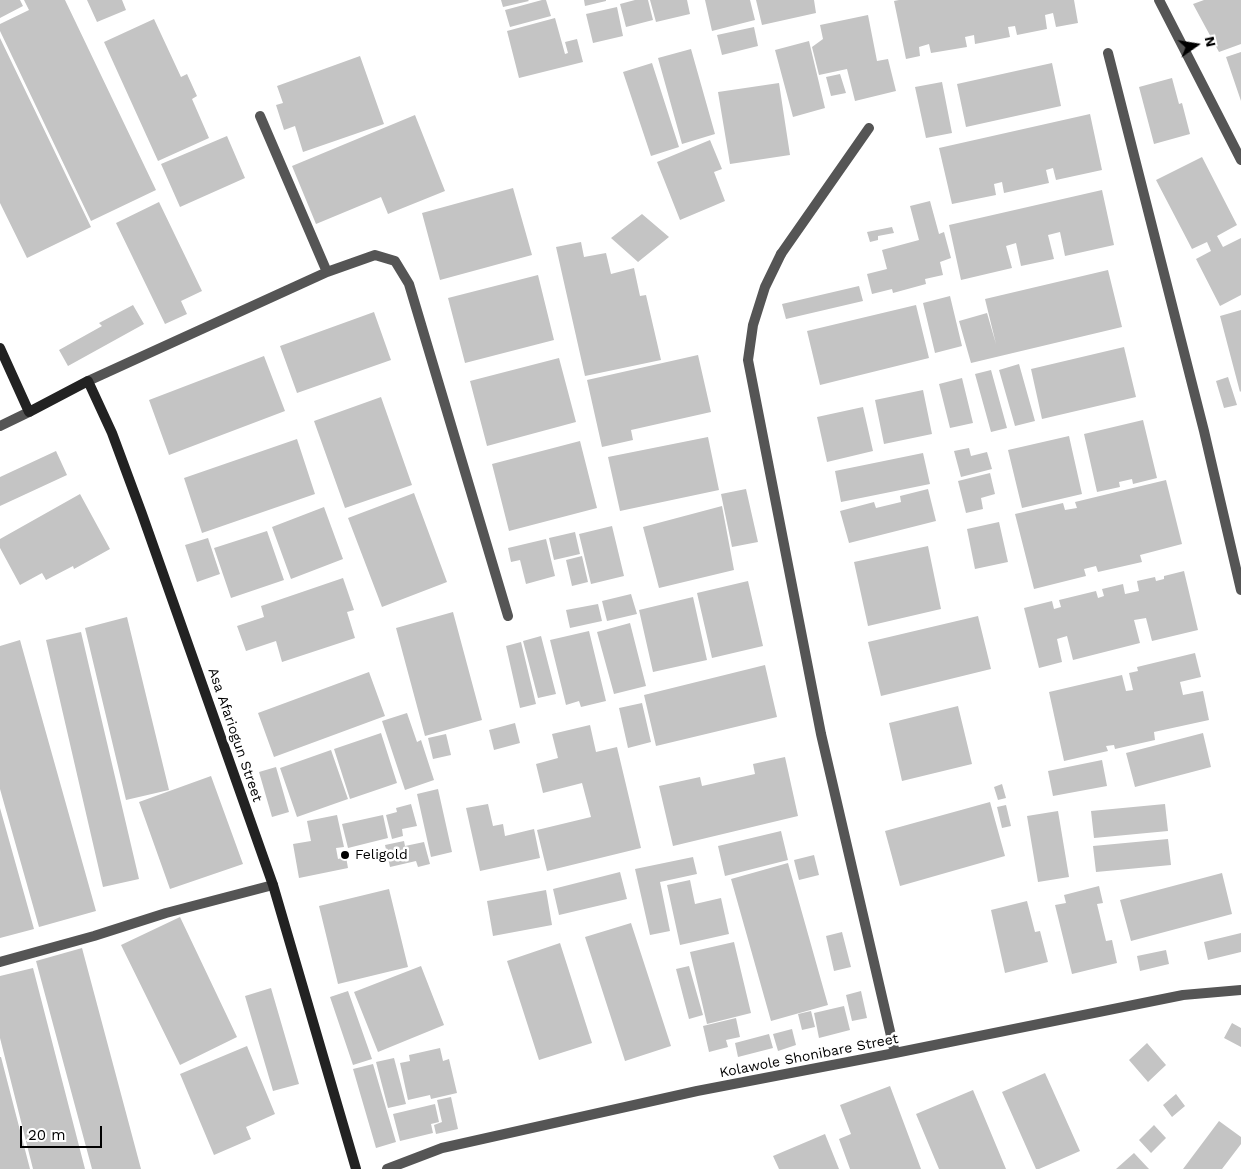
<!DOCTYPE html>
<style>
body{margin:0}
#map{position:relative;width:1241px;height:1169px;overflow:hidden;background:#fff;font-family:"Work Sans",sans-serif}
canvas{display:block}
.north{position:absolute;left:1171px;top:20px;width:50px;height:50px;-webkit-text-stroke:4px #fff;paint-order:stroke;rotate:77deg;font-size:14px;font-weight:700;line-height:20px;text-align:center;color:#000}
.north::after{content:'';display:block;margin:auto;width:18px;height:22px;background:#000;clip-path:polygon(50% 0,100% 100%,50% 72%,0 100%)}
.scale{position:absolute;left:20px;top:1126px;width:82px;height:22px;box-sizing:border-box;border:2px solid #000;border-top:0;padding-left:6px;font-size:15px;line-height:18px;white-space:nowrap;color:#000;-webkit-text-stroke:4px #fff;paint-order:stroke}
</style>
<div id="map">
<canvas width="1241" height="1169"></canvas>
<div class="north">N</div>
<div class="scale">20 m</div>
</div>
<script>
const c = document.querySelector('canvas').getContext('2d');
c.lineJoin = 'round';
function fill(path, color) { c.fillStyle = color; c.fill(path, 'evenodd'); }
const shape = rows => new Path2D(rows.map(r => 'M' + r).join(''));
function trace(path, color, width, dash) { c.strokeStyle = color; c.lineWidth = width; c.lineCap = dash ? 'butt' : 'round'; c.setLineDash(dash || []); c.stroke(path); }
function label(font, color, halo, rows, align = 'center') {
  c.font = font + ' "Work Sans",sans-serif'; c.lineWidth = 5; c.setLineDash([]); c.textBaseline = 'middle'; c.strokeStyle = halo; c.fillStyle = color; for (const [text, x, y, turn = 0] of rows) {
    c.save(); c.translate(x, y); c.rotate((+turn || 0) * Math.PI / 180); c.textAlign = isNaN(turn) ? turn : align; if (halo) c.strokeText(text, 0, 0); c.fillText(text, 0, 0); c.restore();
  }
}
const building = shape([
 [0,0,20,0,23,6,0,18],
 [24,0,65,0,156,190,91,221,0,31,0,24,29,10],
 [87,0,122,0,126,10,97,22],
 [501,0,528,0,529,1,503,7],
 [542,0,546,0,551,16,510,27,505,10],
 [584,0,606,0,606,1,585,6],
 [635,0,648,0,653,20,626,27,620,4],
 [650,0,687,0,690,14,656,22],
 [705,0,750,0,755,20,712,31],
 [756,0,814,0,816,13,762,25],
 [899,0,1074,0,1078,23,1056,27,1053,13,1045,15,1047,29,1017,35,1015,26,1008,27,1010,37,975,44,974,35,965,37,967,47,931,53,929,44,919,47,920,56,906,59,894,1],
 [1204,0,1241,0,1241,44,1219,52,1193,4],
 [617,7,623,36,593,43,586,14],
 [868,15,877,61,888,59,896,91,855,101,847,69,819,75,812,47,823,39,820,25],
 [555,18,565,54,568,53,565,42,577,39,583,62,519,78,507,31],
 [154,19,181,77,187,74,197,96,192,99,209,138,158,161,104,42],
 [754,27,758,46,722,55,717,35],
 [0,38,91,227,27,258,0,203],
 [809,41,825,108,793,117,775,50],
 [691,49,715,134,682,144,658,58],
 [1241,52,1241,101,1226,57],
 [360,56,384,124,303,152,295,126,284,130,276,105,283,103,277,86],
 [652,63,679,147,651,156,623,72],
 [1052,63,1061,106,966,127,957,84],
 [840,74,846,93,831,96,826,77],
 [1172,78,1179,104,1182,103,1190,134,1154,144,1139,87],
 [942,82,952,133,926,138,915,87],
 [779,83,790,155,730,164,718,92],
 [1090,114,1102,170,1056,180,1053,168,1046,170,1049,183,1004,193,1002,182,994,184,996,195,952,204,939,148],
 [415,115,445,191,388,214,381,197,316,224,292,166],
 [227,136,245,178,180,207,161,164],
 [710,140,722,169,714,172,725,201,680,220,657,162],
 [1202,157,1237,225,1217,236,1223,247,1241,238,1241,295,1220,306,1196,259,1211,251,1207,242,1192,249,1156,180],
 [513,188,532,255,440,280,422,213],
 [1102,190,1114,245,1065,256,1060,232,1048,235,1054,259,1021,266,1016,243,1006,246,1012,268,961,280,949,225],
 [930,201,939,234,944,232,951,258,940,262,943,275,925,279,926,284,893,293,892,289,872,294,867,274,887,269,882,250,919,240,910,206],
 [159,202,202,291,181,301,187,314,165,324,116,223],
 [642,214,669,237,638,262,611,238],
 [892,227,894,233,878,236,878,240,870,242,867,232],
 [581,242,584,257,606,253,611,274,634,268,640,296,646,295,661,360,585,376,556,247],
 [1108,270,1122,327,971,363,959,321,987,313,996,344,985,299],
 [538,275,554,340,465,363,448,298],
 [859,286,863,301,786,319,782,304],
 [950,296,962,346,935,353,923,303],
 [133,305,144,324,68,366,59,350,102,326,99,323],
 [916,305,929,358,820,385,807,331],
 [1241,310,1241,391,1240,392,1220,316],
 [374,312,391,360,297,393,280,346],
 [1124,347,1136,397,1042,419,1031,369],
 [698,355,711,412,631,430,633,440,602,447,587,380],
 [264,356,285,411,169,455,149,400],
 [559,358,576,422,487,446,470,381],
 [1019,364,1035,421,1015,426,999,370],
 [991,370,1007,428,991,432,975,374],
 [1228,377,1237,405,1224,408,1216,381],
 [962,378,973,423,950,428,939,384],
 [923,390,932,434,884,444,875,400],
 [381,397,412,485,345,508,314,421],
 [863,407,873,451,827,462,817,417],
 [1143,420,1157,478,1133,484,1132,479,1119,482,1120,487,1097,492,1084,434],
 [1069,436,1082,494,1022,508,1008,450],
 [708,437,719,490,620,511,608,457],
 [297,439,315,494,202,533,184,478],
 [580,441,597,508,509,531,492,464],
 [969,448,971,456,987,452,992,469,961,477,954,451],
 [56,451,67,475,0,506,0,477],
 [923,453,930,484,841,502,835,471],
 [990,473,995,494,981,498,983,509,966,513,958,481],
 [1166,480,1182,544,1140,555,1142,562,1098,572,1096,566,1084,569,1086,576,1034,589,1015,514,1063,503,1065,510,1077,508,1075,502],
 [746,489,758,542,732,547,721,494],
 [928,489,936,521,849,543,840,511,874,502,876,508,901,502,900,496],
 [414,493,447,582,382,607,348,518],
 [80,494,110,549,74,569,73,566,46,580,42,573,20,585,0,548,0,539],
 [722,506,734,570,659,588,643,527],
 [324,507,343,559,291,579,272,527],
 [999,522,1008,562,975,569,967,529],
 [612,526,624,576,591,584,579,534],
 [267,531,284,580,231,598,214,548],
 [575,532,580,554,554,560,549,538],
 [208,538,220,574,197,582,185,545],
 [546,539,555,576,526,584,520,560,511,562,508,548],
 [928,546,941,609,868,626,854,562],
 [582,556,588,582,572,586,566,560],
 [1184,571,1198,630,1152,641,1146,618,1134,620,1140,643,1073,660,1067,636,1057,639,1062,662,1039,668,1024,608,1052,601,1054,609,1061,607,1059,600,1096,591,1098,598,1104,596,1102,589,1123,584,1125,594,1139,591,1137,581,1155,577,1156,581,1164,579,1164,576],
 [343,578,354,610,347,612,355,638,282,662,276,641,246,651,237,626,264,617,261,606],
 [748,581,763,646,712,658,697,593],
 [631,594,637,614,607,621,602,601],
 [693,597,707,660,653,672,639,610],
 [598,604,602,621,570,628,566,610],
 [453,612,482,720,425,736,396,628],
 [978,616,991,669,881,696,868,642],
 [127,617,169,790,126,800,85,628],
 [630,623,646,686,614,694,597,632],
 [589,631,606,701,581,707,579,701,566,705,550,640],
 [81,632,139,879,103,887,46,640],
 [541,636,556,694,538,698,523,641],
 [20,640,96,911,39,927,0,789,0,646],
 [521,642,536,704,520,708,506,646],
 [1195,653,1201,677,1180,682,1183,695,1203,691,1209,720,1154,732,1155,740,1115,749,1114,745,1106,746,1108,751,1064,761,1049,692,1122,675,1126,691,1133,690,1129,673,1138,671,1137,667],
 [765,665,777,717,656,746,644,695],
 [369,672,385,716,274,757,258,713],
 [642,703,651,742,628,748,619,708],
 [958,706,972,764,902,781,889,723],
 [407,713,417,742,421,740,434,780,405,790,382,721],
 [515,723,520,743,494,750,489,730],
 [590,725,596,752,617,747,641,848,547,871,537,830,591,817,582,783,543,793,536,764,558,758,552,734],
 [381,733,397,783,350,799,334,749],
 [1203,733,1211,767,1135,787,1126,753],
 [446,734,451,755,433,759,428,738],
 [331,750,348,799,297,817,280,768],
 [785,757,798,816,673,846,659,786,700,777,702,786,755,774,753,764],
 [1102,760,1107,786,1053,796,1048,771],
 [276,767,289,812,272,817,259,772],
 [211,776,243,864,170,889,139,802],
 [1002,784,1006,798,998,800,994,787],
 [438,789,452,852,431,857,417,794],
 [990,802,1005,856,900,886,885,831],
 [411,804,417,826,402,829,403,836,392,839,386,815,397,812,396,808],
 [488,804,493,826,503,824,505,836,534,829,540,858,480,871,466,808],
 [1165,804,1168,831,1094,838,1091,811],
 [1006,805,1011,826,1002,828,997,807],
 [0,808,34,929,0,938],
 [1058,811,1069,877,1038,882,1027,816],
 [337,815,344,847,336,848,338,859,346,857,348,868,299,878,293,844,311,841,307,821],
 [383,815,388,838,348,848,342,824],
 [781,831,788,860,725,876,718,846],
 [1168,839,1171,865,1096,872,1093,846],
 [404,841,405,846,424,842,430,864,418,867,416,861,390,867,385,845],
 [814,855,819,875,799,880,794,860],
 [693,857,697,874,660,882,670,931,650,935,635,869],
 [788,863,828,1005,771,1021,731,879],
 [620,872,627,899,559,915,553,889],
 [1222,873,1232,914,1131,941,1120,900],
 [690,880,695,904,721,898,729,934,680,945,667,885],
 [1099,886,1103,903,1097,904,1106,941,1112,940,1117,963,1072,974,1055,905,1066,903,1064,895],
 [389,889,408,967,338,984,319,906],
 [546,890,552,925,493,936,487,901],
 [1027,901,1035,932,1040,931,1048,962,1005,973,991,910],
 [180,917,237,1037,180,1065,121,945],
 [631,923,671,1046,625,1061,585,937],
 [842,932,851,967,834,971,826,936],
 [1241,933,1241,952,1208,960,1204,942],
 [734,942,751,1013,707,1024,690,952],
 [560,943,592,1043,539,1060,507,961],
 [82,948,141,1169,92,1169,36,961],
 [1166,950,1169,964,1140,971,1137,956],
 [421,966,444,1025,378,1052,354,992],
 [689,966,703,1015,689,1019,676,969],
 [33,968,85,1169,33,1169,0,1038,0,976],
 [271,988,299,1084,273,1091,245,996],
 [348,991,372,1059,353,1065,330,997],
 [861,991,867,1018,852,1021,846,995],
 [844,1006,850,1030,819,1038,814,1013],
 [811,1011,815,1027,802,1030,798,1014],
 [736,1018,740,1037,726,1040,728,1047,709,1052,703,1026],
 [1232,1023,1241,1028,1241,1047,1224,1038],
 [792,1029,796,1045,778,1051,773,1034],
 [769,1034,773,1048,738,1057,735,1043],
 [1147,1043,1166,1065,1148,1082,1129,1060],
 [247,1046,275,1114,246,1127,251,1139,214,1155,180,1074],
 [440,1048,443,1061,449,1059,457,1093,431,1099,430,1095,408,1100,400,1063,410,1061,409,1055],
 [0,1057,1,1057,30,1169,0,1169],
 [394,1058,406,1104,388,1108,376,1062],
 [373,1064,396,1142,376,1148,353,1069],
 [1045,1073,1080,1151,1039,1169,1036,1169,1002,1092],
 [890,1086,921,1169,850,1169,839,1139,851,1134,840,1105],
 [973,1090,1006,1169,939,1169,916,1114],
 [1176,1094,1185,1106,1172,1117,1163,1105],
 [451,1097,458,1129,436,1134,434,1125,442,1122,437,1100],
 [435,1104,439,1122,431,1124,433,1133,400,1141,393,1114],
 [1219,1121,1241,1137,1241,1144,1222,1169,1183,1169],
 [1154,1125,1166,1138,1151,1153,1139,1140],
 [825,1134,839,1169,779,1169,773,1156],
 [1134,1153,1149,1169,1116,1169]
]);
const lane = shape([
 [781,254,869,128],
 [0,962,94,936,166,913,273,885]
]);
const street = shape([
 [1159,0,1241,160],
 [1108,53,1204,431,1241,590],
 [260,116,327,272],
 [781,254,765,287,753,325,748,360,821,734,895,1053],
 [88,381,327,272,375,255,395,261,409,284,508,616],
 [0,426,29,412],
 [387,1169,442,1148,697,1091,895,1053,1183,995,1241,990]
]);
const secondary = shape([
 [0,348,29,412,88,381,112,433,142,514,273,885,356,1169]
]);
const markers = [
 [345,855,5,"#000"]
];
const streetNames = [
 ["Asa Afariogun Street",235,735,71],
 ["Kolawole Shonibare Street",809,1056,-11]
];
const poiNames = [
 ["Feligold",355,855]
];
fill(building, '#c4c4c4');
trace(lane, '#555', 10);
trace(street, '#555', 10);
trace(secondary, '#222', 10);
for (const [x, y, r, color] of markers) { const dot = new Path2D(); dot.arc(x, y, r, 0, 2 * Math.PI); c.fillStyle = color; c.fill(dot); trace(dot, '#fff', 2); }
label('14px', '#000', '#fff', streetNames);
label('14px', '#000', '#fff', poiNames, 'left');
</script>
